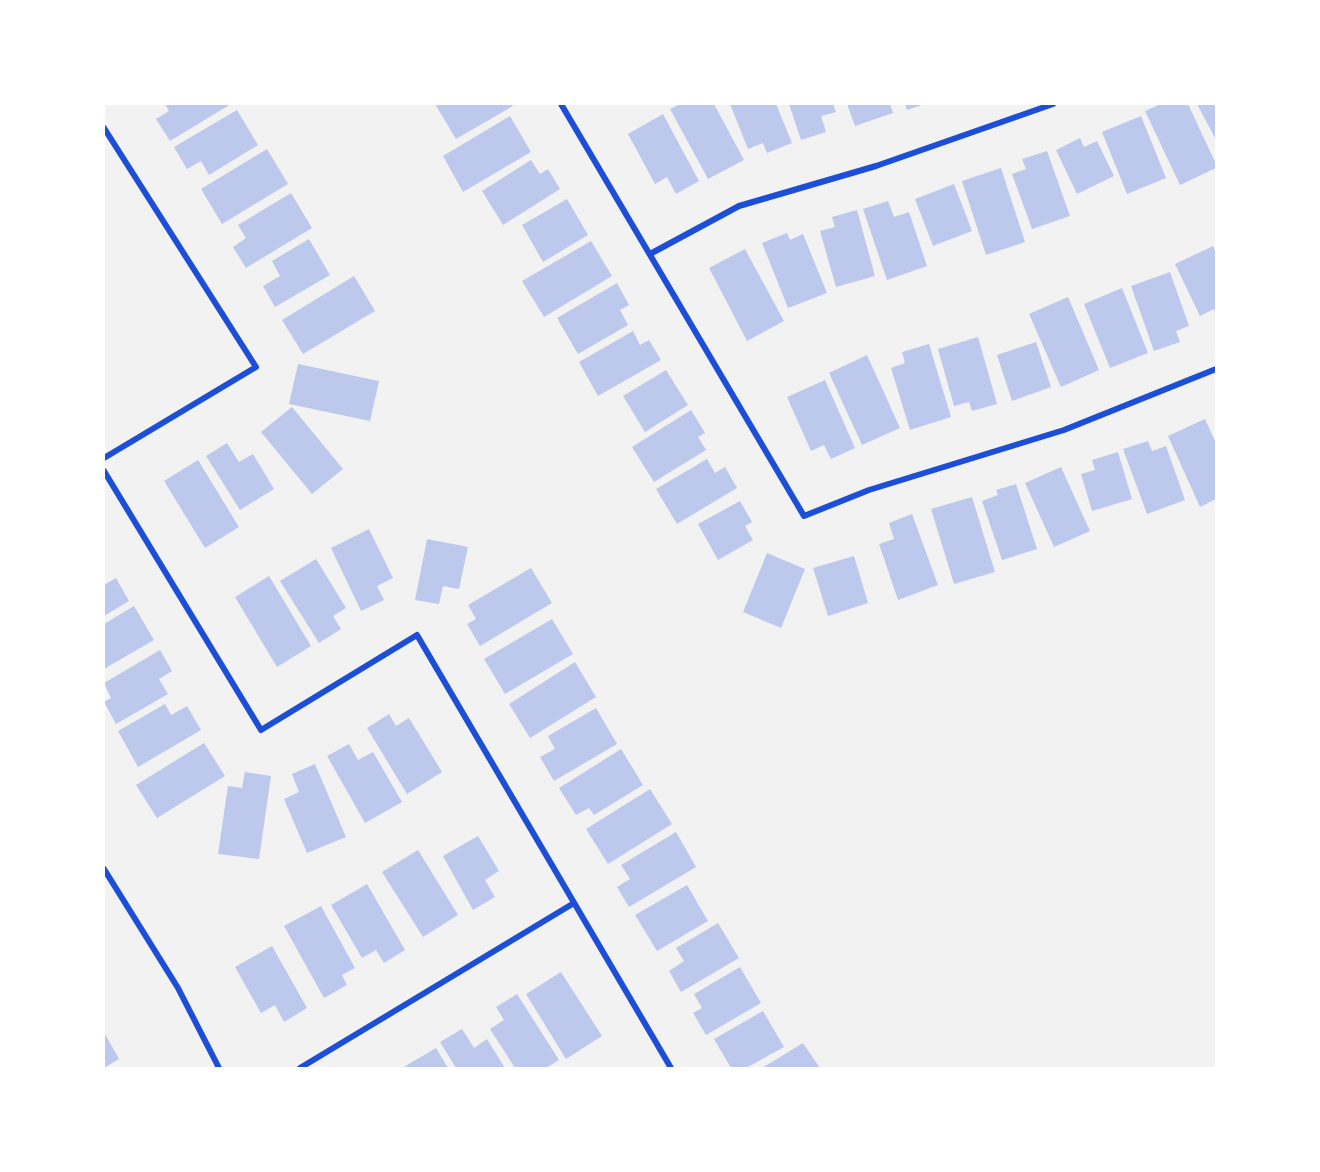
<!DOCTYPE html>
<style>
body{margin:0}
#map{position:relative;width:1320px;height:1172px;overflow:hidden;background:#f2f2f2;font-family:"Work Sans",sans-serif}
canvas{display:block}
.frame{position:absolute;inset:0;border:105px solid #fff;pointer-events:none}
</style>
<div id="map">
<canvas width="1320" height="1172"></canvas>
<div class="frame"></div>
</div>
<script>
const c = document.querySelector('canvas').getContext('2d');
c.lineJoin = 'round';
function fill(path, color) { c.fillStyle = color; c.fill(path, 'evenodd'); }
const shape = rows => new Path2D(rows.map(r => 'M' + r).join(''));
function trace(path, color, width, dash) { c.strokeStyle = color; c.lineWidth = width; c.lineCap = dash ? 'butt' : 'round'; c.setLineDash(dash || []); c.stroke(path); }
const building = shape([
 [165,104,231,104,170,141,156,119,169,111],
 [435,104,511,104,513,106,456,139],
 [680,104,714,104,744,160,708,179,670,109],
 [730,104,776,104,792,143,767,153,763,143,748,149],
 [789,104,833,104,836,112,821,116,826,132,801,140],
 [847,104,890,104,893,113,855,126],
 [905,104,925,104,907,110],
 [1161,104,1188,104,1216,164,1216,168,1180,185,1145,111],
 [1197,104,1216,104,1216,140],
 [237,110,258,145,209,175,201,161,187,169,174,147],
 [663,114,699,181,676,194,667,177,655,184,628,134],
 [510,116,531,152,463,192,443,156],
 [1141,116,1166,178,1127,194,1102,132],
 [1080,138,1084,147,1097,141,1114,176,1077,194,1056,150],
 [267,149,288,184,222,224,201,189],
 [1047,151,1070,216,1032,229,1012,174,1026,169,1022,159],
 [531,160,540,174,548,169,560,189,503,225,482,191],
 [1001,168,1025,242,986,255,962,181],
 [954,184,972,231,933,246,915,199],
 [291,193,312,228,246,268,233,247,246,238,238,225],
 [567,199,588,235,543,262,522,225],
 [888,201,894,217,909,212,927,266,887,280,863,209],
 [857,210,875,276,836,287,820,231,835,227,832,217],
 [787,233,790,240,803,234,827,293,788,308,762,243],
 [309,239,330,275,275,307,263,286,280,276,272,261],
 [591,241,612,276,544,317,522,281],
 [1213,246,1216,254,1216,315,1214,309,1200,316,1175,264],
 [745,249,784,321,747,341,709,268],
 [1170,272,1189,326,1176,331,1180,342,1154,351,1131,286],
 [354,276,375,311,303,354,282,320],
 [617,283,629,305,620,310,628,325,578,354,557,318],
 [1122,288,1148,353,1110,368,1084,304],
 [1068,297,1099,370,1061,387,1029,314],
 [633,331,640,345,649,340,661,360,598,396,579,362],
 [978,337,997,404,972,411,969,402,954,406,938,349],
 [1036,342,1051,387,1012,401,997,355],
 [929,344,951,417,910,430,891,368,905,363,902,352],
 [867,355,900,428,862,445,829,373],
 [298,364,379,381,370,421,289,404],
 [666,370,688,405,645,432,623,396],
 [825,380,855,448,831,459,824,445,811,451,787,397],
 [292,407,343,469,312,494,261,432],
 [691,410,705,433,698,437,706,450,654,482,632,447],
 [1205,419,1216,443,1216,499,1200,507,1168,436],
 [1148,441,1152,451,1166,446,1185,500,1147,514,1123,449],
 [227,443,239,462,253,454,274,489,240,510,206,456],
 [1118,452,1132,499,1092,511,1081,474,1095,470,1092,460],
 [707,459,715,473,725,467,737,488,677,524,656,489],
 [198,460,239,527,205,548,164,481],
 [1061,467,1090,531,1054,547,1025,483],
 [1016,484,1037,549,1002,560,982,501,998,495,996,490],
 [972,497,995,572,954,584,931,509],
 [740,501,752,522,745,526,753,540,718,560,698,524],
 [912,514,938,585,898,600,879,544,894,539,889,523],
 [369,529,393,578,377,586,384,600,361,611,331,548],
 [427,539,468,547,459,589,443,586,439,604,415,600],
 [767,553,805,569,781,628,743,612],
 [854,556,868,603,828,616,813,568],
 [316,559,346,608,333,616,341,629,319,643,280,581],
 [531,568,552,603,480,646,467,624,476,619,468,605],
 [269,576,311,646,277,667,235,597],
 [116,578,129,601,104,616,104,585],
 [134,606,154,640,104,669,104,624],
 [552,619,573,654,505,694,484,659],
 [160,650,172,671,159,679,168,694,116,724,104,702,111,698,104,683],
 [575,662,596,697,530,738,509,704],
 [165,704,171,715,187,706,201,730,138,767,118,731],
 [596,708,617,744,554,781,540,757,555,749,548,736],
 [389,714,396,726,409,718,442,772,407,794,367,728],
 [204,743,225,776,157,818,136,785],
 [349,744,358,760,373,752,402,802,365,823,327,756],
 [621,749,643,785,594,815,589,808,576,815,559,788],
 [315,764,346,837,307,853,284,799,299,792,292,774],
 [245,772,271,776,259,859,218,854,228,786,242,788],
 [650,789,672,824,608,864,586,829],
 [676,832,696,867,629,907,617,887,630,879,621,865],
 [478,836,499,871,485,880,495,897,473,910,443,856],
 [418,850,458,915,423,937,382,872],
 [367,884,405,950,384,963,376,950,362,958,331,905],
 [687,885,708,921,657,951,635,915],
 [321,906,355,968,342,975,347,985,324,998,284,926],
 [718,923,739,958,681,992,669,971,684,961,676,948],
 [272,946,307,1008,284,1022,275,1005,261,1013,235,967],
 [740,967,761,1003,706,1035,693,1013,702,1008,694,994],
 [561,972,602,1036,566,1059,526,994],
 [517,994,559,1060,546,1068,515,1068,490,1029,504,1020,496,1007],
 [763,1011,784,1047,746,1068,731,1068,714,1039],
 [462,1029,474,1048,487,1039,505,1068,456,1068,440,1042],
 [104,1032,119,1059,104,1068],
 [803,1043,820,1068,762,1068],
 [436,1048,448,1068,402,1068]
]);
const minor = shape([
 [561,104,804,516,869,490,1064,430,1216,369],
 [104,128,256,367,104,458],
 [650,254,739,206,876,166,1053,104],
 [104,471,261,730,417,635,671,1068],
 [104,869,178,988,219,1068],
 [300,1068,574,903]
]);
fill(building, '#bdc9ec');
trace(minor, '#1d4ed8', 6);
</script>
